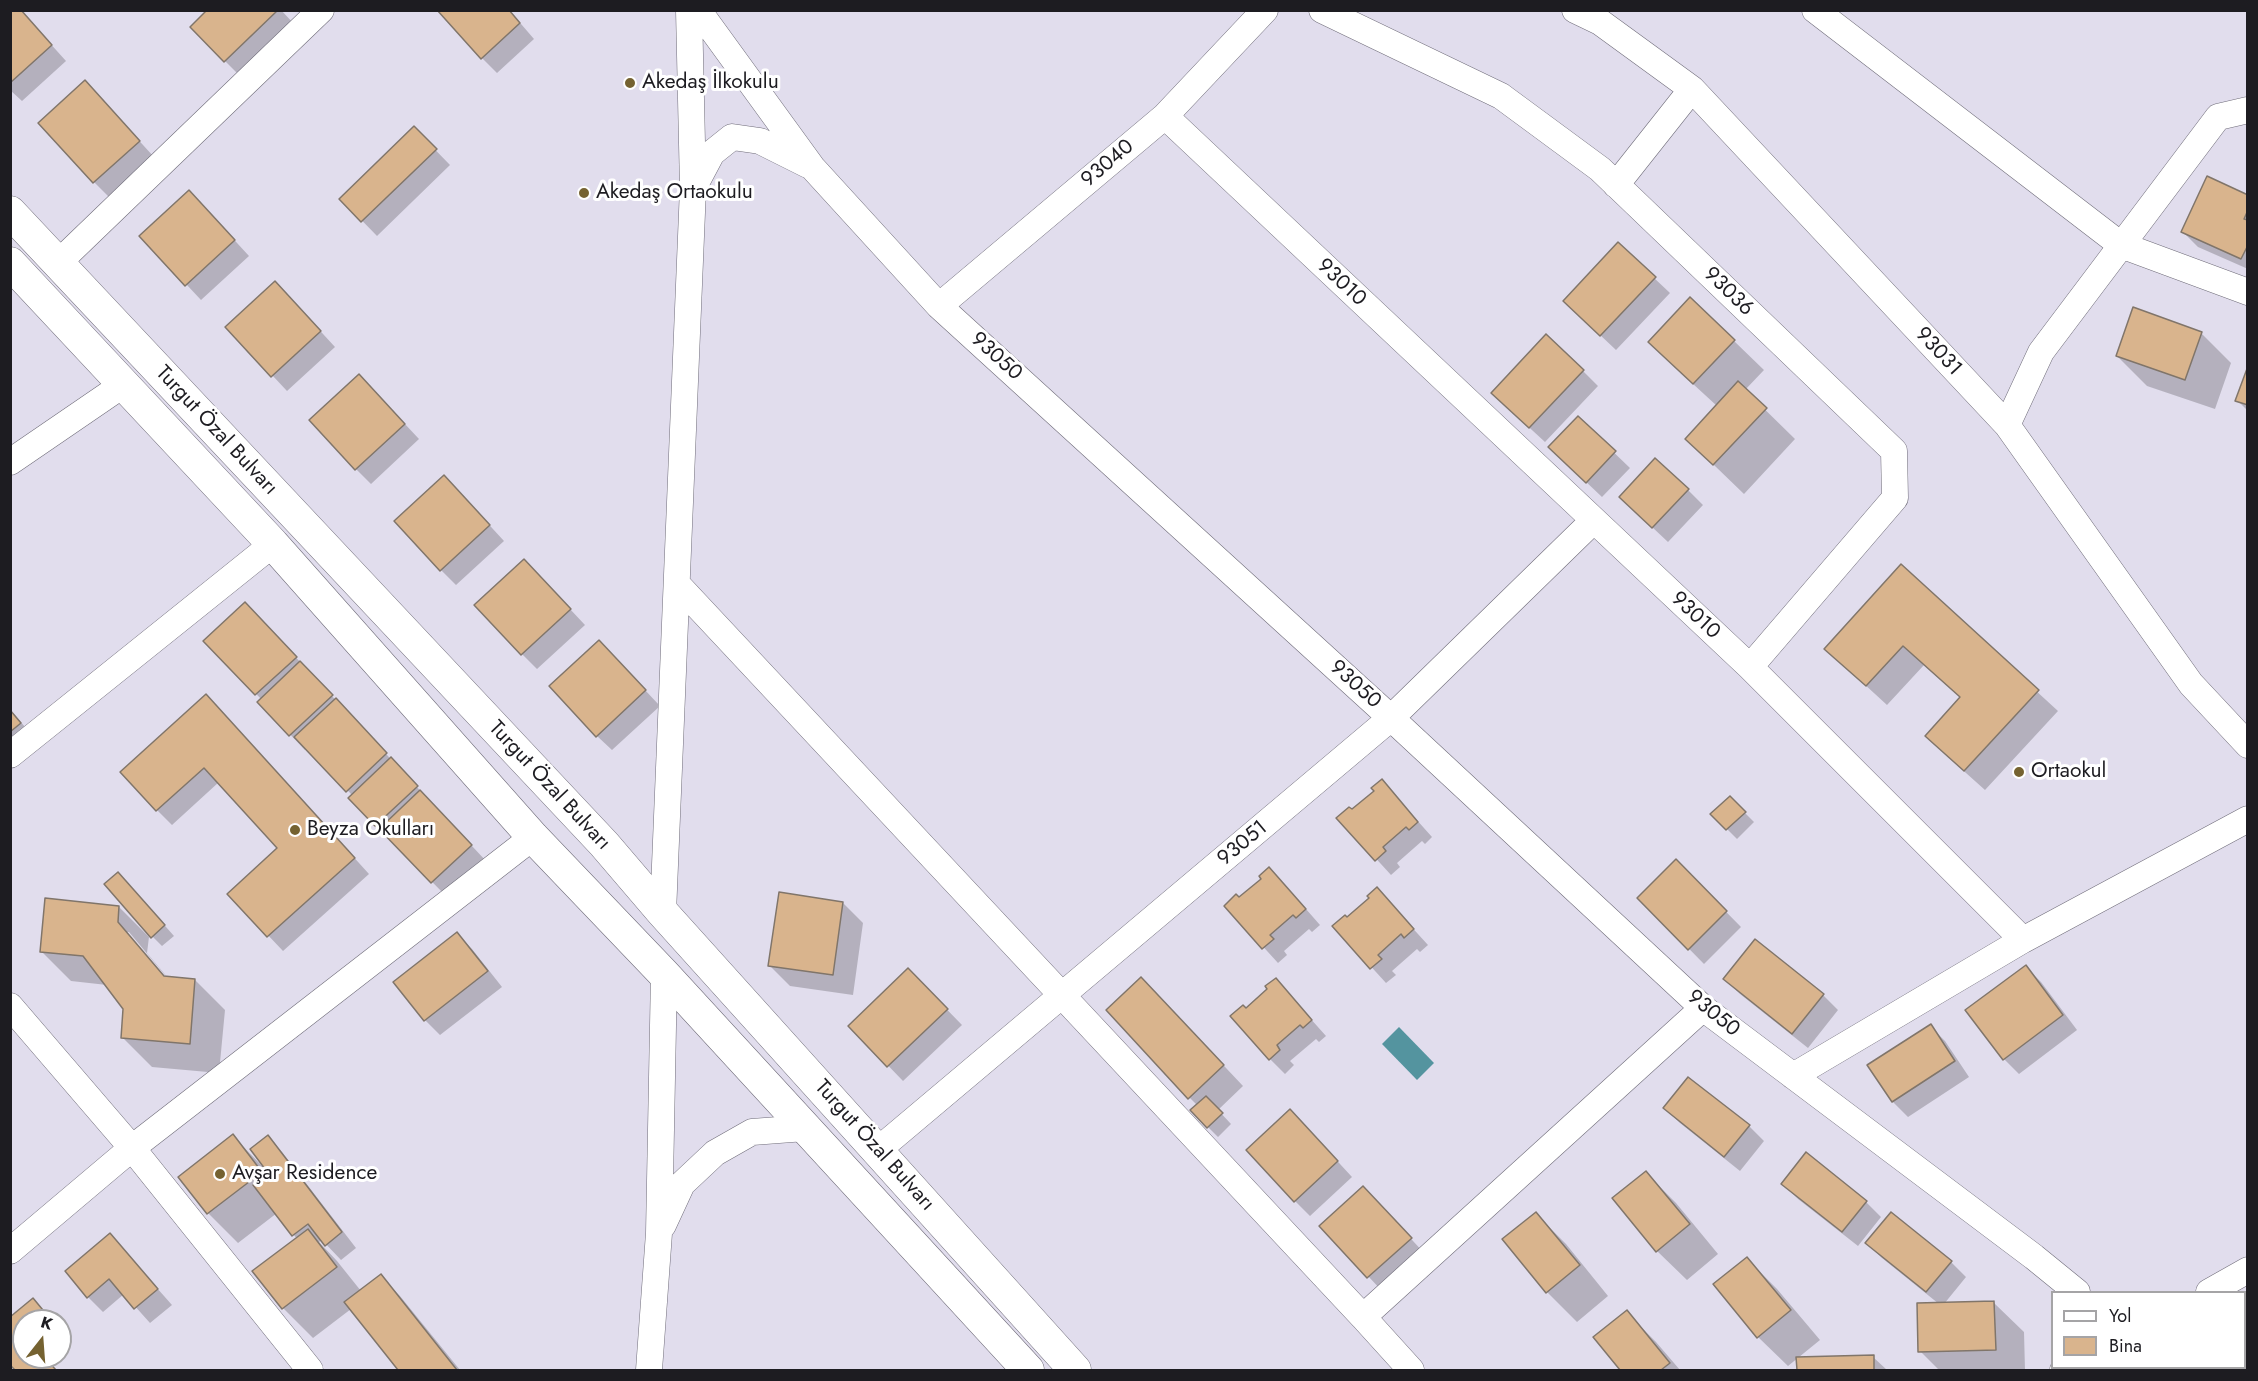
<!DOCTYPE html>
<meta charset="utf-8">
<style>
body{margin:0}
#map{position:relative;width:2258px;height:1381px;overflow:hidden;background:#e1dded;font-family:Jost,sans-serif}
canvas{display:block}
.frame{position:absolute;inset:0;border:12px solid #1d1c21;pointer-events:none}
.legend{position:absolute;left:2051px;top:1291px;width:195px;height:78px;box-sizing:border-box;background:#fff;border:2px solid #a5a4a6;margin:0;padding:8px 10px;list-style:none;font-size:18px;color:#1d1c21}
.legend li{display:flex;align-items:center;gap:12px;height:30px}
.legend b{width:30px;border:2px solid #a5a4a6}
.north{position:absolute;left:12px;top:1309px;width:60px;height:60px;box-sizing:border-box;background:#fff;border:2px solid #a5a4a6;border-radius:50%;rotate:17deg;font-size:16px;font-weight:700;line-height:24px;text-align:center;color:#1d1c21}
.north::after{content:'';display:block;margin:auto;width:21px;height:27px;background:#756231;clip-path:polygon(50% 0,100% 100%,50% 72%,0 100%)}
</style>
<div id="map">
<canvas width="2258" height="1381"></canvas>
<div class="frame"></div>
<ul class="legend">
<li><b style="height:8px;background:#fff"></b>Yol</li>
<li><b style="height:16px;background:#d9b48d"></b>Bina</li>
</ul>
<div class="north">K</div>
</div>
<script>
const c = document.querySelector('canvas').getContext('2d');
c.lineJoin = 'round';
function fill(path, color) { c.fillStyle = color; c.fill(path, 'evenodd'); }
const shape = rows => new Path2D(rows.map(r => 'M' + r).join(''));
function trace(path, color, width, dash) { c.strokeStyle = color; c.lineWidth = width; c.lineCap = dash ? 'butt' : 'round'; c.setLineDash(dash || []); c.stroke(path); }
function label(font, color, halo, rows, align = 'center') {
  c.font = font + ' Jost,sans-serif'; c.lineWidth = 6; c.setLineDash([]); c.textBaseline = 'middle'; c.strokeStyle = halo; c.fillStyle = color; for (const [text, x, y, turn = 0] of rows) {
    c.save(); c.translate(x, y); c.rotate((+turn || 0) * Math.PI / 180); c.textAlign = isNaN(turn) ? turn : align; if (halo) c.strokeText(text, 0, 0); c.fillText(text, 0, 0); c.restore();
  }
}
const water = shape([
 [1399,1027,1434,1063,1417,1080,1382,1044]
]);
const shadow = shape([
 [10,10,20,10,66,61,22,101,10,90],
 [210,10,281,10,308,39,255,91,225,61],
 [509,10,534,39,497,73,482,58],
 [100,98,154,157,109,197,94,182],
 [414,128,450,165,377,236,341,199],
 [2248,196,2248,269,2198,247,2183,232],
 [204,207,249,256,201,300,141,236],
 [1618,244,1670,293,1616,350,1580,316],
 [290,298,335,347,287,391,227,327],
 [2201,333,2231,363,2215,409,2147,386,2117,356],
 [1734,341,1764,370,1745,390,1795,439,1744,494,1687,439,1717,406,1680,372],
 [2248,370,2248,411,2237,400],
 [1583,371,1598,386,1545,442,1508,408],
 [374,391,419,439,371,484,356,469],
 [1578,418,1630,468,1602,497,1565,462],
 [1688,490,1703,505,1668,542,1636,512],
 [459,492,504,541,456,585,441,570],
 [1901,567,2058,711,1985,790,1947,756,1961,698,1924,665,1887,705,1826,649],
 [539,576,585,625,537,669,522,654],
 [260,619,486,861,447,897,376,825,352,795,307,748,305,750,259,702,261,699,206,641],
 [614,657,660,706,612,750,597,736],
 [10,709,35,739,10,759],
 [221,711,369,874,283,951,229,894,280,848,219,782,172,825,157,810],
 [1382,781,1432,837,1425,844,1422,841,1397,863,1400,867,1391,875,1339,818,1352,811,1376,791],
 [1730,798,1754,822,1737,839,1712,814],
 [1676,861,1741,927,1704,964,1639,898],
 [128,884,174,936,162,946,153,937],
 [1284,884,1320,925,1312,932,1309,929,1284,951,1287,955,1278,963,1226,906],
 [1377,889,1428,945,1420,952,1417,949,1392,971,1396,975,1386,983,1334,926,1347,919,1371,898],
 [843,903,863,923,853,995,790,986,770,966],
 [119,907,149,937,147,953,168,978,195,980,225,1010,219,1073,152,1067,122,1037,125,1008,107,985,71,981,41,951],
 [125,932,129,932,170,981,168,983],
 [457,934,472,949,502,987,440,1035,425,1020],
 [2026,967,2041,982,2077,1030,2019,1074,2004,1059],
 [1725,979,1823,995,1838,1010,1808,1048,1740,994],
 [1276,980,1326,1036,1319,1042,1316,1039,1290,1061,1294,1065,1285,1074,1270,1059,1246,1010,1270,989],
 [923,985,962,1025,903,1081,850,1026],
 [1161,999,1243,1086,1218,1110,1231,1124,1218,1137,1208,1127,1198,1106,1189,1097],
 [1930,1026,1945,1041,1969,1077,1908,1117,1893,1102,1869,1065],
 [1665,1108,1749,1126,1764,1141,1740,1171,1680,1123],
 [1305,1126,1352,1177,1310,1216,1295,1201],
 [233,1136,262,1166,267,1137,282,1152,356,1248,341,1260,322,1240,319,1242,337,1261,361,1291,380,1276,400,1296,460,1370,400,1370,351,1309,313,1338,283,1308,297,1239,277,1213,238,1243,208,1213,180,1177],
 [1646,1173,1676,1203,1718,1254,1687,1280,1657,1251],
 [1783,1184,1866,1202,1881,1217,1858,1246,1798,1199],
 [1378,1203,1425,1254,1383,1292,1321,1226],
 [1536,1214,1566,1244,1608,1296,1577,1322,1547,1292],
 [110,1235,172,1305,150,1323,124,1294,103,1312,88,1297],
 [1867,1243,1951,1262,1966,1277,1944,1304,1994,1303,2024,1332,2025,1370,1939,1370,1920,1351,1939,1304,1882,1258],
 [1747,1259,1777,1289,1820,1340,1788,1366,1758,1337],
 [33,1300,53,1321,24,1321,24,1357,45,1357,56,1370,17,1370,10,1363,10,1319],
 [1626,1312,1656,1342,1680,1370,1622,1370,1595,1338],
 [60,1330,67,1337,60,1343],
 [1873,1357,1887,1370,1798,1370,1798,1359]
]);
const stream = shape([
 [2244,1341,2248,1342]
]);
const building = shape([
 [10,10,21,10,52,45,10,83,10,10],
 [207,10,278,10,224,62,190,27,207,10],
 [437,10,509,10,520,23,481,59,437,10],
 [85,80,140,141,93,183,38,123,85,80],
 [414,126,437,149,361,222,339,199,414,126],
 [2207,176,2248,195,2248,210,2244,219,2248,220,2248,245,2241,259,2181,232,2207,176],
 [189,190,235,240,185,286,139,236,189,190],
 [1618,242,1656,277,1600,336,1563,301,1618,242],
 [275,281,321,331,271,377,225,327,275,281],
 [1690,297,1735,340,1693,384,1648,342,1690,297],
 [2133,307,2202,332,2185,380,2116,356,2133,307],
 [1546,334,1584,370,1529,428,1491,393,1546,334],
 [2248,366,2248,405,2235,401,2248,366],
 [359,374,405,424,355,470,309,420,359,374],
 [1738,381,1767,408,1713,465,1685,439,1738,381],
 [1578,416,1616,451,1586,483,1548,447,1578,416],
 [1655,458,1689,489,1652,528,1619,497,1655,458],
 [444,475,490,525,440,571,394,521,444,475],
 [524,559,571,609,521,655,474,605,524,559],
 [1901,564,2039,690,1964,771,1925,736,1960,697,1903,646,1866,686,1824,649,1901,564],
 [245,602,297,657,255,695,203,641,245,602],
 [599,640,646,690,596,737,549,686,599,640],
 [300,661,333,695,289,736,257,702,300,661],
 [206,694,355,858,267,937,227,894,277,848,204,768,156,811,120,772,206,694],
 [336,698,387,753,346,792,294,737,336,698],
 [10,710,21,723,10,732,10,710],
 [391,757,418,786,375,826,348,798,391,757],
 [1382,779,1418,822,1409,830,1406,827,1383,847,1386,851,1375,861,1336,818,1349,807,1352,809,1374,791,1371,788,1382,779],
 [420,790,472,845,431,883,379,829,420,790],
 [1730,796,1746,812,1726,830,1710,814,1730,796],
 [1676,859,1727,911,1688,950,1637,898,1676,859],
 [1269,867,1306,909,1296,918,1293,915,1270,935,1274,939,1262,949,1224,906,1236,894,1239,897,1261,879,1259,876,1269,867],
 [118,872,165,925,151,938,104,884,118,872],
 [1377,887,1414,929,1404,938,1401,934,1378,955,1382,959,1370,969,1332,926,1345,915,1347,917,1369,898,1367,896,1377,887],
 [779,892,843,902,833,975,768,966,779,892],
 [45,898,119,906,118,922,164,976,195,979,190,1044,121,1038,123,1009,83,956,40,952,45,898],
 [457,932,488,971,424,1021,393,982,457,932],
 [1755,939,1824,994,1792,1034,1723,979,1755,939],
 [2026,965,2063,1015,2003,1060,1965,1010,2026,965],
 [908,968,948,1009,887,1067,848,1026,908,968],
 [1141,977,1224,1065,1188,1099,1106,1010,1141,977],
 [1276,978,1312,1020,1303,1028,1300,1025,1277,1045,1280,1050,1269,1060,1230,1016,1243,1005,1246,1008,1267,989,1265,986,1276,978],
 [1931,1024,1955,1061,1892,1102,1867,1065,1931,1024],
 [1688,1077,1750,1125,1724,1157,1663,1108,1688,1077],
 [1206,1096,1223,1113,1207,1128,1190,1110,1206,1096],
 [1290,1109,1338,1161,1294,1202,1246,1150,1290,1109],
 [233,1134,262,1172,207,1214,178,1177,233,1134],
 [268,1135,342,1232,325,1246,308,1224,292,1236,253,1185,268,1173,250,1149,268,1135],
 [1806,1152,1867,1201,1842,1232,1781,1184,1806,1152],
 [1646,1171,1690,1224,1656,1252,1612,1198,1646,1171],
 [1363,1186,1412,1238,1367,1278,1319,1226,1363,1186],
 [1536,1212,1580,1265,1546,1293,1502,1239,1536,1212],
 [1891,1212,1952,1261,1926,1292,1865,1243,1891,1212],
 [308,1229,337,1267,282,1309,252,1271,308,1229],
 [110,1233,158,1289,134,1309,109,1279,87,1298,65,1271,110,1233],
 [1747,1257,1791,1310,1757,1338,1713,1284,1747,1257],
 [381,1274,457,1370,398,1370,344,1302,381,1274],
 [33,1298,52,1321,24,1321,24,1357,44,1357,56,1370,15,1370,10,1365,10,1317,33,1298],
 [1994,1301,1996,1350,1918,1352,1917,1303,1994,1301],
 [1627,1310,1670,1363,1661,1370,1620,1370,1593,1337,1627,1310],
 [1874,1355,1874,1370,1797,1370,1796,1357,1874,1355]
]);
const minor = shape([
 [698,10,812,167,939,306,1391,718,1703,1008,2034,1257,2077,1292],
 [1322,10,1501,96,1600,169,1894,451,1895,498,1750,667],
 [1575,10,1600,22,1692,89,2007,425,2191,684,2248,745],
 [1815,10,2121,245,2248,292],
 [1165,116,1750,667,2023,940,1793,1076],
 [695,185,712,153,732,137,760,141,808,165],
 [1616,185,1692,89],
 [57,264,321,10],
 [939,306,1165,116,1265,10],
 [2007,425,2041,352,2218,117,2248,110],
 [10,462,124,384],
 [677,584,1363,1317],
 [10,755,273,544],
 [663,913,693,188,689,10],
 [2023,940,2248,819],
 [10,1006,132,1148,533,837],
 [878,1150,1391,718,1593,521],
 [663,1225,682,1184,715,1153,752,1132,805,1128],
 [10,1251,132,1148,310,1370],
 [2209,1292,2248,1270],
 [2119,1368,2120,1370],
 [649,1370,659,1233,664,974],
 [1411,1370,1363,1317,1703,1008],
 [2063,1370,2070,1368]
]);
const major = shape([
 [10,212,604,844,663,913,1075,1370],
 [10,263,273,544,533,837,664,974,1028,1370]
]);
const markers = [
 [630,83,6,"#756231"],
 [584,193,6,"#756231"],
 [2019,772,6,"#756231"],
 [295,830,6,"#756231"],
 [220,1174,6,"#756231"]
];
const poiNames = [
 ["Akedaş İlkokulu",642,83],
 ["Akedaş Ortaokulu",596,193],
 ["Ortaokul",2031,772],
 ["Beyza Okulları",307,830],
 ["Avşar Residence",232,1174]
];
const streetNames = [
 ["93040",1108,164,-40],
 ["93010",1341,283,43],
 ["93036",1728,292,44],
 ["93031",1938,352,47],
 ["93050",996,357,42],
 ["Turgut Özal Bulvarı",216,431,47],
 ["93010",1695,616,43],
 ["93050",1355,685,42],
 ["Turgut Özal Bulvarı",549,786,47],
 ["93051",1243,844,-40],
 ["93050",1713,1014,39],
 ["Turgut Özal Bulvarı",874,1146,48]
];
fill(water, '#54949f');
fill(shadow, '#0003');
trace(stream, '#54949f', 6);
fill(building, '#d9b48d');
trace(building, '#80756a', 1.5);
trace(minor, '#6f6c79', 27);
trace(major, '#6f6c79', 33);
trace(minor, '#fff', 26);
trace(major, '#fff', 32);
for (const [x, y, r, color] of markers) { const dot = new Path2D(); dot.arc(x, y, r, 0, 2 * Math.PI); c.fillStyle = color; c.fill(dot); trace(dot, '#fff', 2); }
label('21px', '#1d1c21', '#fff', poiNames, 'left');
label('21px', '#1d1c21', '#fff', streetNames);
</script>
